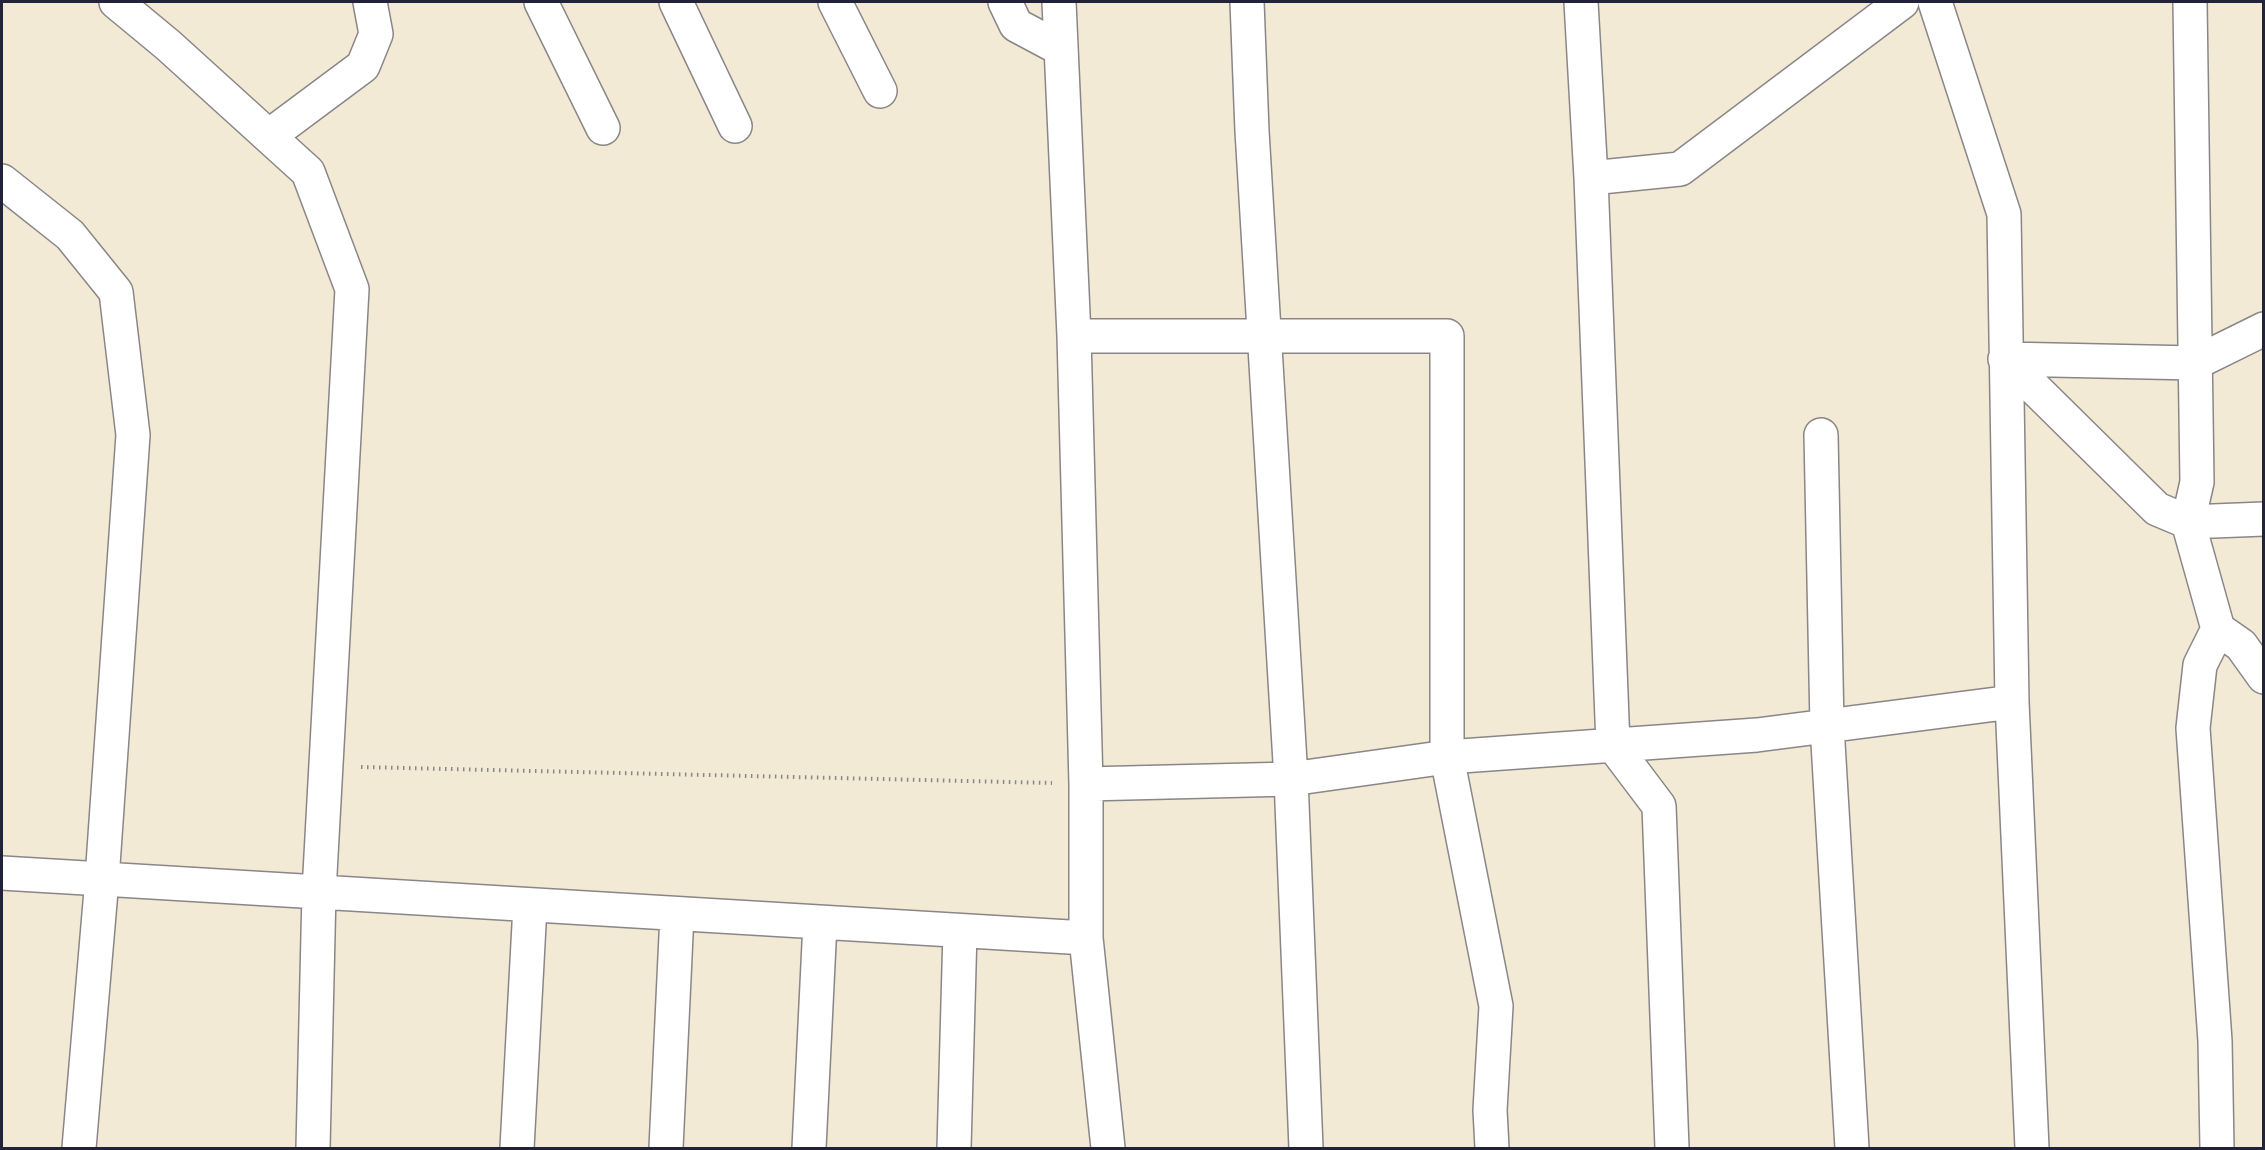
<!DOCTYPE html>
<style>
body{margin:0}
#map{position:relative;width:2265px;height:1150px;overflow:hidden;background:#f2ead5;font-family:Mali,sans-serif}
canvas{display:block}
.frame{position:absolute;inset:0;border:3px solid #22223b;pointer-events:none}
</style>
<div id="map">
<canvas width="2265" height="1150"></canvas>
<div class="frame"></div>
</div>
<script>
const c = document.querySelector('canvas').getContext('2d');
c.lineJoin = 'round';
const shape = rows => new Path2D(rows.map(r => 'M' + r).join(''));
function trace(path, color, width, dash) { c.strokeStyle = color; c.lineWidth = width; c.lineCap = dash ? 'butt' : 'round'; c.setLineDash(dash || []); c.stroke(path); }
const path = shape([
 [361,767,1052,783]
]);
const minor = shape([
 [116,2,168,45,308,172,352,289,319,892,313,1148],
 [541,2,603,128],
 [676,2,735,126],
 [835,2,880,91],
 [1005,2,1016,25,1061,49],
 [1059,2,1074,336,1086,784,1086,938,1108,1148],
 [1247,2,1252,131,1291,779,1306,1148],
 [1581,2,1591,178,1613,745,1659,806,1672,1148],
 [1935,2,2004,214,2012,702,2032,1148],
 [2190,2,2197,482,2188,522,2218,629,2241,645,2264,677],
 [269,136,363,66,376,34,370,2],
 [1591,178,1680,169,1902,2],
 [2,181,70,235,116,292,133,435,102,879,79,1148],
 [1074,336,1447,336,1447,757,1496,1006,1490,1110,1492,1148],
 [2005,359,2157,509,2188,522,2264,519],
 [2005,359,2195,363,2264,329],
 [1821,435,1827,726,1852,1148],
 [1086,784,1291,779,1447,757,1757,735,2012,702],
 [2,873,1086,938],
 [517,1148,530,906],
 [666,1148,677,914],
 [809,1148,820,923],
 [954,1148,960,931],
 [2217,1148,2215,1041,2193,728,2200,665,2218,629]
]);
trace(minor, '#8a8688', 36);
trace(path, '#8a8688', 4, [1.5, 4.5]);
trace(minor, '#fff', 33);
</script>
